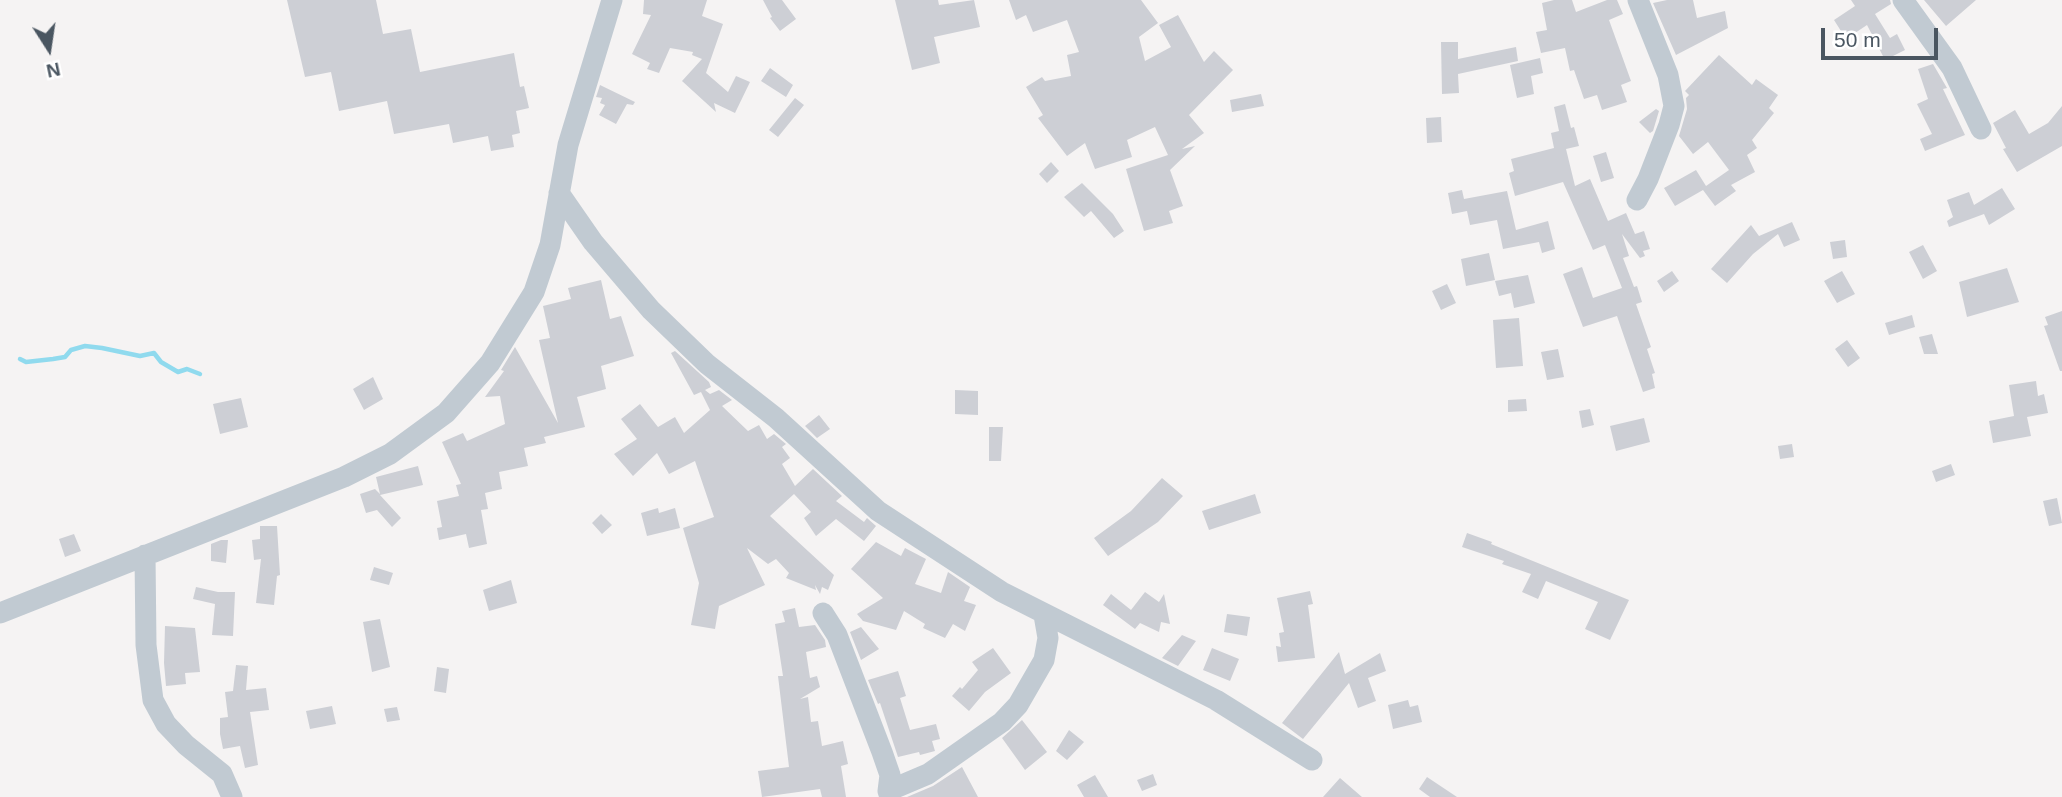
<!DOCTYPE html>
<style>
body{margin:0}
#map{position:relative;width:2062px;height:797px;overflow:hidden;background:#f5f3f3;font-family:Helvetica,sans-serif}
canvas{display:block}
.north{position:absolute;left:14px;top:14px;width:70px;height:70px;-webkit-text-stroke:5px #fff;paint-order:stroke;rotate:168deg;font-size:19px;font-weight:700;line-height:28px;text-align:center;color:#4a5661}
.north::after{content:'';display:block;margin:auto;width:24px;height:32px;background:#4a5661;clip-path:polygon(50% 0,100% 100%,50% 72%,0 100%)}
.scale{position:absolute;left:1821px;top:28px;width:117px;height:32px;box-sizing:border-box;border:4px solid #4a5661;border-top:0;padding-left:9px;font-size:21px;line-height:24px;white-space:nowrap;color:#4a5661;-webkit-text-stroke:5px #fff;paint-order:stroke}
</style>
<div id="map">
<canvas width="2062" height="797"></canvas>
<div class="north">N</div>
<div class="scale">50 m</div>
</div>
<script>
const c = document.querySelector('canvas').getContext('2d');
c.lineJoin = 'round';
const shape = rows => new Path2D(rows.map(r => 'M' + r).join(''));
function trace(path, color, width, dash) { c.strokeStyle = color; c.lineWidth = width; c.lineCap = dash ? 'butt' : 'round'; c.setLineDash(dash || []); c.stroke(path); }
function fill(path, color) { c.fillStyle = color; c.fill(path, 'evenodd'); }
const stream = shape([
 [20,359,26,362,53,359,65,357,71,350,85,346,102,348,140,356,154,353,161,362,178,372,187,369,200,374]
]);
const building = shape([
 [287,0,376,0,383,34,411,29,420,72,514,53,520,87,524,86,529,108,516,111,520,133,512,135,514,147,491,151,488,136,453,143,449,124,394,134,387,101,339,111,331,72,305,77],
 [644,0,707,0,702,16,723,24,706,73,728,92,736,76,750,82,735,113,714,103,716,112,682,81,702,59,692,55,693,52,670,48,659,73,647,69,650,63,632,54,651,15,643,14],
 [763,0,782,0,796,19,780,31,770,18,772,17],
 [895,0,938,0,939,5,974,0,980,27,934,37,940,63,912,70],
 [1009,0,1141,0,1158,23,1139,37,1145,61,1171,47,1159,25,1178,15,1204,62,1214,51,1233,70,1189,115,1204,133,1182,149,1195,146,1170,170,1183,206,1169,211,1173,223,1144,231,1126,169,1168,155,1155,127,1127,140,1132,157,1095,169,1085,143,1067,156,1038,118,1043,115,1026,87,1042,77,1045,81,1071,76,1067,55,1079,52,1067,20,1033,32,1026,15,1016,20],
 [1554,0,1572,0,1576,12,1607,0,1617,0,1623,14,1609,20,1631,81,1621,85,1627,102,1602,110,1597,95,1584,99,1574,70,1570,71,1565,48,1541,53,1536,32,1547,30,1542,3],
 [1667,0,1693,0,1697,18,1725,11,1728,28,1676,55,1653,3],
 [1851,0,1890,0,1891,4,1875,14,1890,38,1897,34,1905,50,1885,60,1867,25,1846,39,1834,20,1855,6],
 [1924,0,1976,0,1946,26],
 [1441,42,1458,42,1458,59,1516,47,1518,61,1458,74,1459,93,1442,94],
 [1719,55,1752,85,1756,79,1778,95,1769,108,1774,113,1752,140,1757,148,1747,155,1755,172,1731,185,1736,191,1715,206,1703,190,1675,206,1664,188,1696,170,1706,186,1729,170,1708,142,1693,154,1679,136,1687,109,1686,98,1689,95,1685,91],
 [1540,58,1543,73,1531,76,1534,94,1517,98,1510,65],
 [1933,64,1947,88,1943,89,1965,135,1925,151,1920,139,1932,134,1917,104,1928,99,1918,69],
 [770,68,793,85,786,97,761,81],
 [600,85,635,102,633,105,627,104,616,124,599,115,605,105,600,103,602,98,596,97],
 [1261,94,1264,106,1232,112,1230,100],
 [795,98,804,105,778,137,769,130],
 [1565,104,1571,128,1574,127,1579,146,1566,149,1575,186,1590,179,1608,221,1626,213,1635,234,1644,231,1650,249,1643,251,1645,256,1640,258,1622,234,1629,256,1623,258,1634,287,1637,286,1642,302,1636,304,1651,347,1647,349,1655,373,1652,374,1655,388,1643,392,1617,316,1583,327,1563,274,1582,267,1593,298,1622,288,1605,245,1593,250,1563,182,1515,196,1509,173,1514,171,1511,159,1554,148,1551,133,1559,131,1554,107],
 [2062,106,2062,146,2017,172,2003,149,2006,148,1993,123,2015,110,2029,134,2048,123],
 [1656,109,1659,111,1653,131,1650,133,1639,122],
 [1441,117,1442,142,1427,143,1426,118],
 [1606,152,1614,178,1601,182,1593,156],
 [1051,162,1059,171,1047,183,1039,174],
 [1082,183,1113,214,1124,231,1114,238,1091,211,1084,217,1064,197],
 [2002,188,2015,209,1989,225,1984,214,1949,227,1947,221,1953,217,1947,200,1969,192,1974,205],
 [1462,190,1464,199,1507,191,1516,230,1548,221,1555,249,1542,253,1539,242,1503,249,1497,220,1470,225,1467,211,1452,214,1448,193],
 [1792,222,1800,240,1784,247,1778,234,1753,254,1727,283,1711,269,1751,225,1759,236],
 [1845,240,1847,257,1833,259,1830,242],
 [1923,245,1937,271,1923,279,1909,252],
 [1489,253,1495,280,1466,286,1461,259],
 [2007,268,2019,302,1967,317,1959,282],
 [1672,271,1679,281,1664,292,1657,281],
 [1842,271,1855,294,1837,303,1824,281],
 [1528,275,1535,303,1514,308,1511,293,1499,296,1495,281],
 [601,280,610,319,621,316,634,356,601,366,606,389,577,397,585,427,544,437,546,443,524,448,528,466,499,472,502,489,485,493,488,509,481,510,487,544,469,548,466,534,439,540,437,528,442,527,437,501,459,496,456,485,461,484,442,442,463,433,467,441,505,424,500,396,485,397,504,371,501,370,515,347,558,423,539,340,550,338,543,306,571,299,568,288],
 [1447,284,1456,303,1441,310,1432,291],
 [2062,311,2062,371,2060,371,2044,326,2048,325,2045,317],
 [1912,315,1915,327,1889,335,1885,323],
 [1519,318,1523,366,1496,368,1493,320],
 [1932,334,1938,354,1924,354,1919,337],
 [1847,340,1860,358,1848,367,1835,349],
 [1558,349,1564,377,1547,380,1541,352],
 [675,351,709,382,711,387,705,390,710,394,719,390,732,400,722,406,748,431,759,425,767,439,774,434,786,444,782,447,790,458,782,464,795,486,813,469,842,496,836,501,864,522,867,518,876,526,864,541,836,519,816,536,804,518,811,512,794,494,770,516,834,575,828,590,822,587,820,594,815,585,816,590,786,578,789,573,776,559,768,564,747,548,765,585,719,606,715,629,691,625,699,583,683,528,714,517,695,461,669,474,657,453,633,476,614,454,637,439,621,419,640,404,658,427,675,417,684,433,710,410,701,392,694,395,671,353],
 [373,377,383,399,364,410,353,389],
 [2036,381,2038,396,2044,394,2048,413,2027,417,2031,436,1993,443,1989,421,2014,416,2009,385],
 [955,390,978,391,978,415,955,414],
 [241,398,248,427,220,434,213,404],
 [1526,399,1527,411,1508,412,1508,400],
 [1590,409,1594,425,1582,428,1579,411],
 [819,415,830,429,817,438,805,426],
 [1644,418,1650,442,1616,451,1610,426],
 [989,427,1003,427,1001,461,989,461],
 [1792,444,1794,457,1780,459,1778,446],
 [1951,464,1955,475,1936,482,1932,471],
 [418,466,423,485,380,495,401,518,392,527,377,510,366,513,360,494,375,489,380,494,376,477],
 [1162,478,1183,496,1158,522,1108,556,1094,538,1131,511],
 [1255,494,1261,513,1209,530,1202,511],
 [2057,498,2062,523,2049,526,2043,501],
 [658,508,659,513,675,508,680,528,647,536,641,513],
 [601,514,612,525,602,534,592,523],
 [260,526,277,526,280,575,277,576,274,605,256,603,261,559,254,560,252,540,260,539],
 [1467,533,1492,542,1491,544,1629,600,1610,640,1585,629,1598,602,1546,581,1538,599,1522,592,1531,574,1502,564,1504,561,1462,547],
 [74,534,81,551,65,557,59,539],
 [221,540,228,540,226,563,211,561,211,544],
 [876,542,901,556,905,548,926,559,915,584,941,593,948,572,970,587,964,601,976,605,965,631,953,624,945,638,923,628,925,624,904,611,896,630,863,621,857,614,883,598,851,569],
 [374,567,393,573,389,585,370,580],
 [511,580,517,603,489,611,483,590],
 [196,587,218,592,235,592,233,636,212,635,215,604,193,599],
 [1310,591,1313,604,1308,605,1315,658,1278,662,1276,646,1281,647,1279,633,1284,632,1277,598],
 [1145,592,1159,602,1164,594,1170,624,1161,622,1159,632,1140,623,1135,629,1103,605,1111,594,1131,610],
 [795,608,799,627,815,625,825,640,826,647,806,652,810,678,817,676,820,687,800,699,808,697,811,722,818,721,822,746,843,741,848,764,841,766,846,797,822,797,820,789,762,797,758,771,789,767,778,676,783,676,775,624,785,622,782,611],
 [1227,614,1250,617,1247,636,1224,632],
 [380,619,390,667,372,672,363,622],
 [165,626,195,628,200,672,185,673,186,684,166,686,164,663],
 [861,627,879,649,861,660,850,632],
 [1182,635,1196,641,1178,666,1162,658],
 [993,648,1011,673,985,692,969,711,952,696,960,687,962,689,978,670,972,662],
 [1212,648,1239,659,1230,681,1203,670],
 [1339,652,1345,674,1380,653,1386,671,1368,678,1376,701,1358,708,1349,683,1303,739,1282,723],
 [236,665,248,666,246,690,266,688,269,710,250,712,258,765,245,768,240,746,223,749,220,734,220,718,228,717,225,692,233,691],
 [437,667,449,669,446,693,434,691],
 [898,671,906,696,900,698,910,730,936,724,940,739,932,741,935,751,920,755,919,752,898,757,880,703,878,704,868,680],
 [1408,700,1410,707,1418,705,1422,722,1393,729,1388,705],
 [332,706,336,724,310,729,306,711],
 [397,707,400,720,387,722,384,709],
 [1022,720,1047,752,1025,770,1002,738],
 [1069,730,1084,742,1067,760,1056,751],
 [962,767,978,797,907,797,933,786],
 [1153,774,1157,785,1142,791,1137,780],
 [1095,775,1108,797,1084,797,1077,785],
 [1427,777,1457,797,1430,797,1419,789],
 [1340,778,1362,797,1323,797]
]);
const minor = shape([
 [1903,0,1952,68,1981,129],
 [559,193,593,242,651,310,707,364,776,418,878,511,1002,592,1216,700,1312,760],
 [1637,200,1648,179,1669,125,1674,106,1668,75,1638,0],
 [145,555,146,645,153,700,166,724,186,745,222,774,232,797],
 [0,613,344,477,390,454,446,413,490,363,534,292,550,245,568,145,612,0],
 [823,613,837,635,882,752,890,775,888,791],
 [890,797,888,791,928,774,1002,722,1018,705,1044,660,1048,638,1044,615]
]);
trace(stream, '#90daee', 4.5);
fill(building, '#cdcfd5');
trace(minor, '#c1cad2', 21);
</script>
